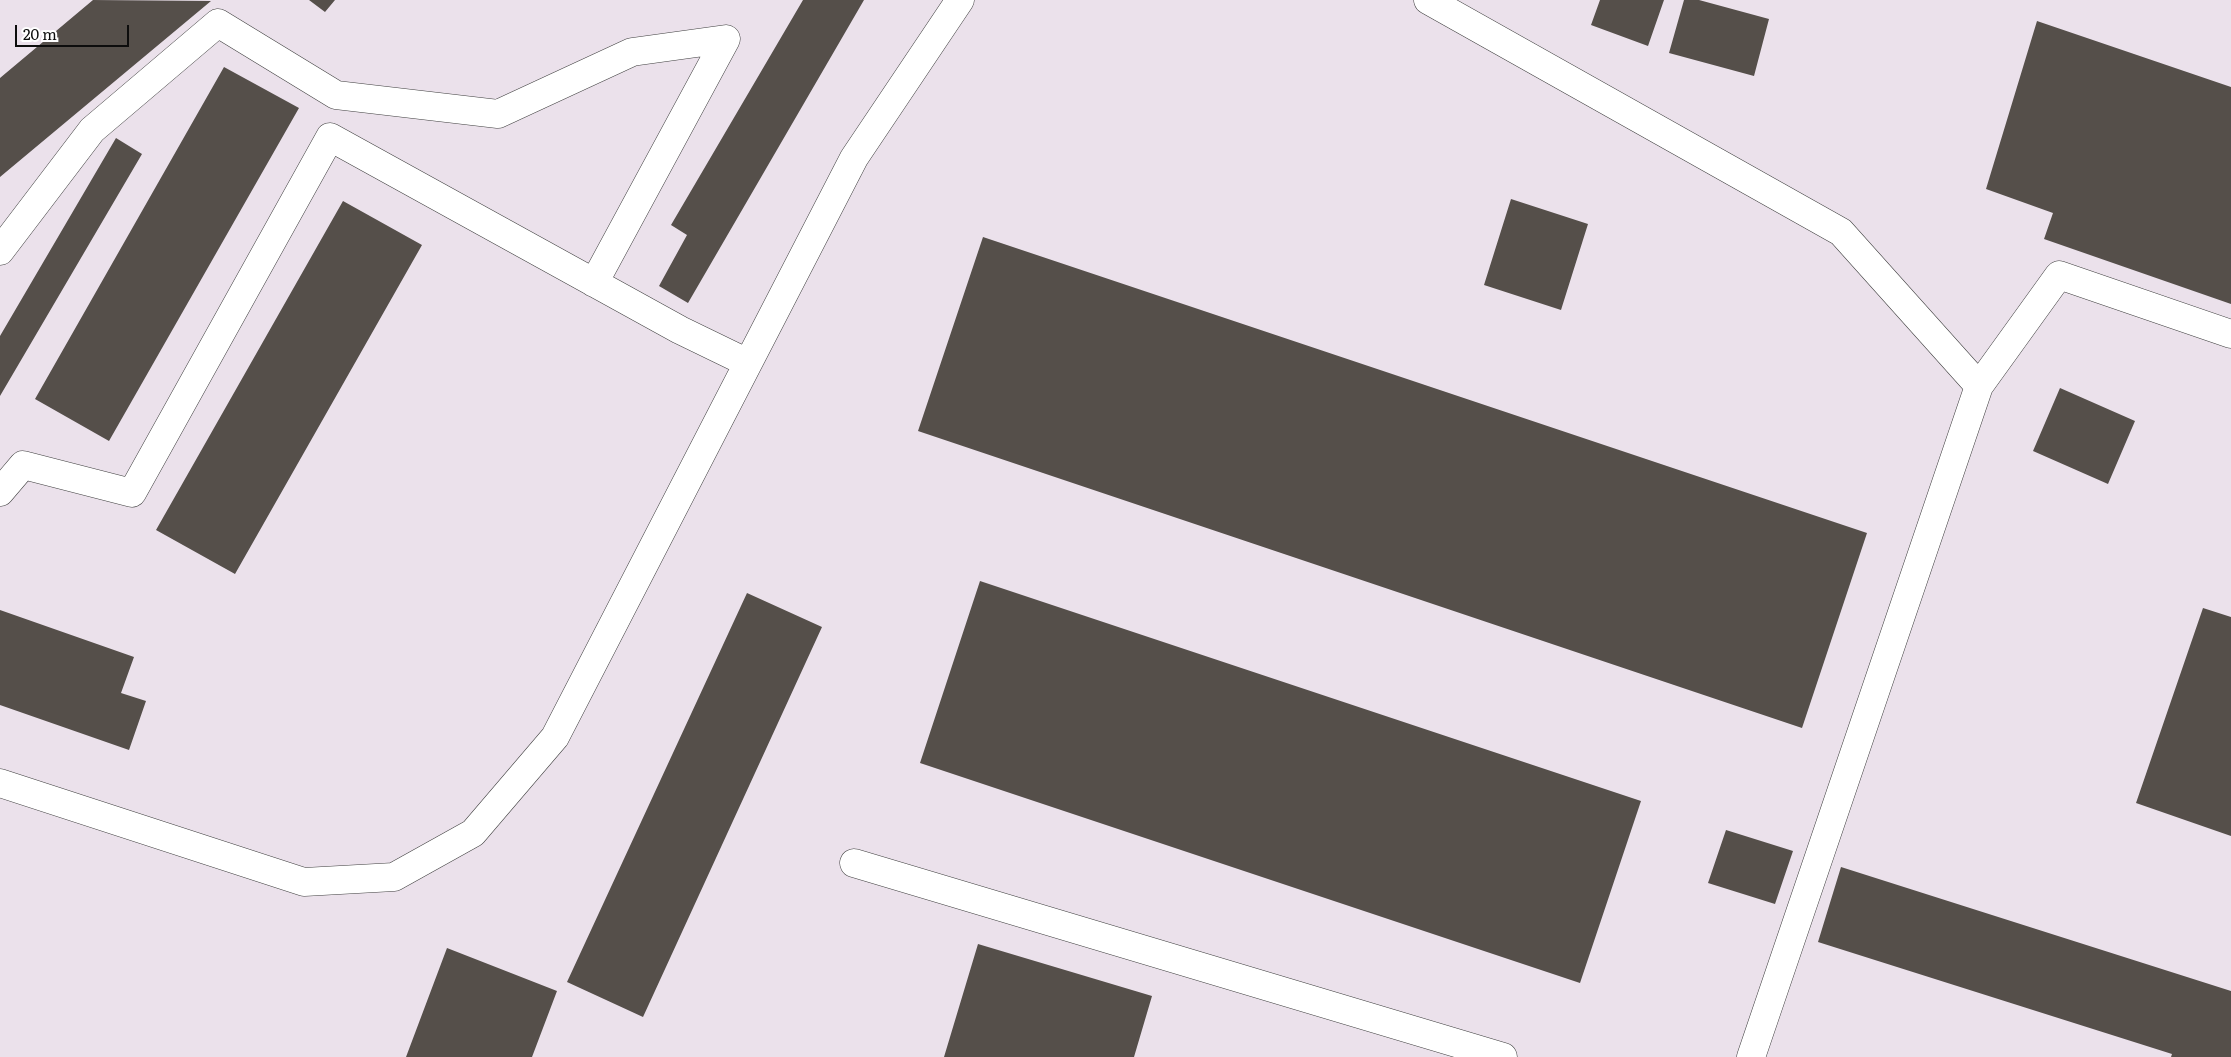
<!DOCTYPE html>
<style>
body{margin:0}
#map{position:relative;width:2231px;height:1057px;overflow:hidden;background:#fefced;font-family:Literata,serif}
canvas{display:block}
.scale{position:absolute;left:15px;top:25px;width:114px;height:22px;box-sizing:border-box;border:2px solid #0d0d0d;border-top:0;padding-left:6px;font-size:15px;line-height:18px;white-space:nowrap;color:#0d0d0d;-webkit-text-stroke:4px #fff;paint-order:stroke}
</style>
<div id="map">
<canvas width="2231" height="1057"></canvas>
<div class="scale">20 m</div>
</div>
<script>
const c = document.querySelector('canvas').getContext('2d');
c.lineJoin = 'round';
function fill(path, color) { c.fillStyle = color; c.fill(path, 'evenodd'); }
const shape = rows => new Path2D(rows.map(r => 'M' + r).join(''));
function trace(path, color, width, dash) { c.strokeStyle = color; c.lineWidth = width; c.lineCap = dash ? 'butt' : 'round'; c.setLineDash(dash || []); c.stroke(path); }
const industrial = shape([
 [0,0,2231,0,2231,1057,0,1057]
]);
const building = shape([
 [93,0,211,1,0,177,0,78],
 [309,0,335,0,325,12],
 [803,0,864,0,688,303,659,286,687,235,671,225],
 [1600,0,1664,0,1648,46,1591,25],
 [1684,0,1699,0,1769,19,1754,76,1669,53],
 [2037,21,2231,87,2231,304,2044,239,2053,213,1986,189],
 [224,67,299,108,109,441,35,399],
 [116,138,142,154,0,396,0,336],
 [1511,199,1588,224,1561,310,1484,285],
 [343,201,422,245,235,574,156,530],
 [983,237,1867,533,1802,728,918,431],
 [2060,388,2135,421,2108,484,2033,451],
 [980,581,1641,801,1580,983,920,763],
 [747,593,822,627,643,1017,567,982],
 [2203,608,2231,617,2231,836,2136,803],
 [0,610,134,657,121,693,146,701,129,750,0,705],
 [1726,830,1793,851,1775,904,1708,883],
 [1841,867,2231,991,2231,1057,2171,1057,2172,1054,1818,942],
 [978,944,1152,996,1134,1057,944,1057],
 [447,948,557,991,532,1057,406,1057]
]);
const minor = shape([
 [1428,0,1841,232,1979,386],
 [0,251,92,130,218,23,336,95,498,114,632,52,726,39,594,283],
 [0,492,23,465,132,493,330,137,680,330,748,363],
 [0,783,304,882,394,877,473,833,555,737,854,158,960,0],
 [854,863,1503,1057],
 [1751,1057,1979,386,2059,275,2231,334]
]);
fill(industrial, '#ebe1eb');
fill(building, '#554f4a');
trace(minor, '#404040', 29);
trace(minor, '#fff', 28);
</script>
